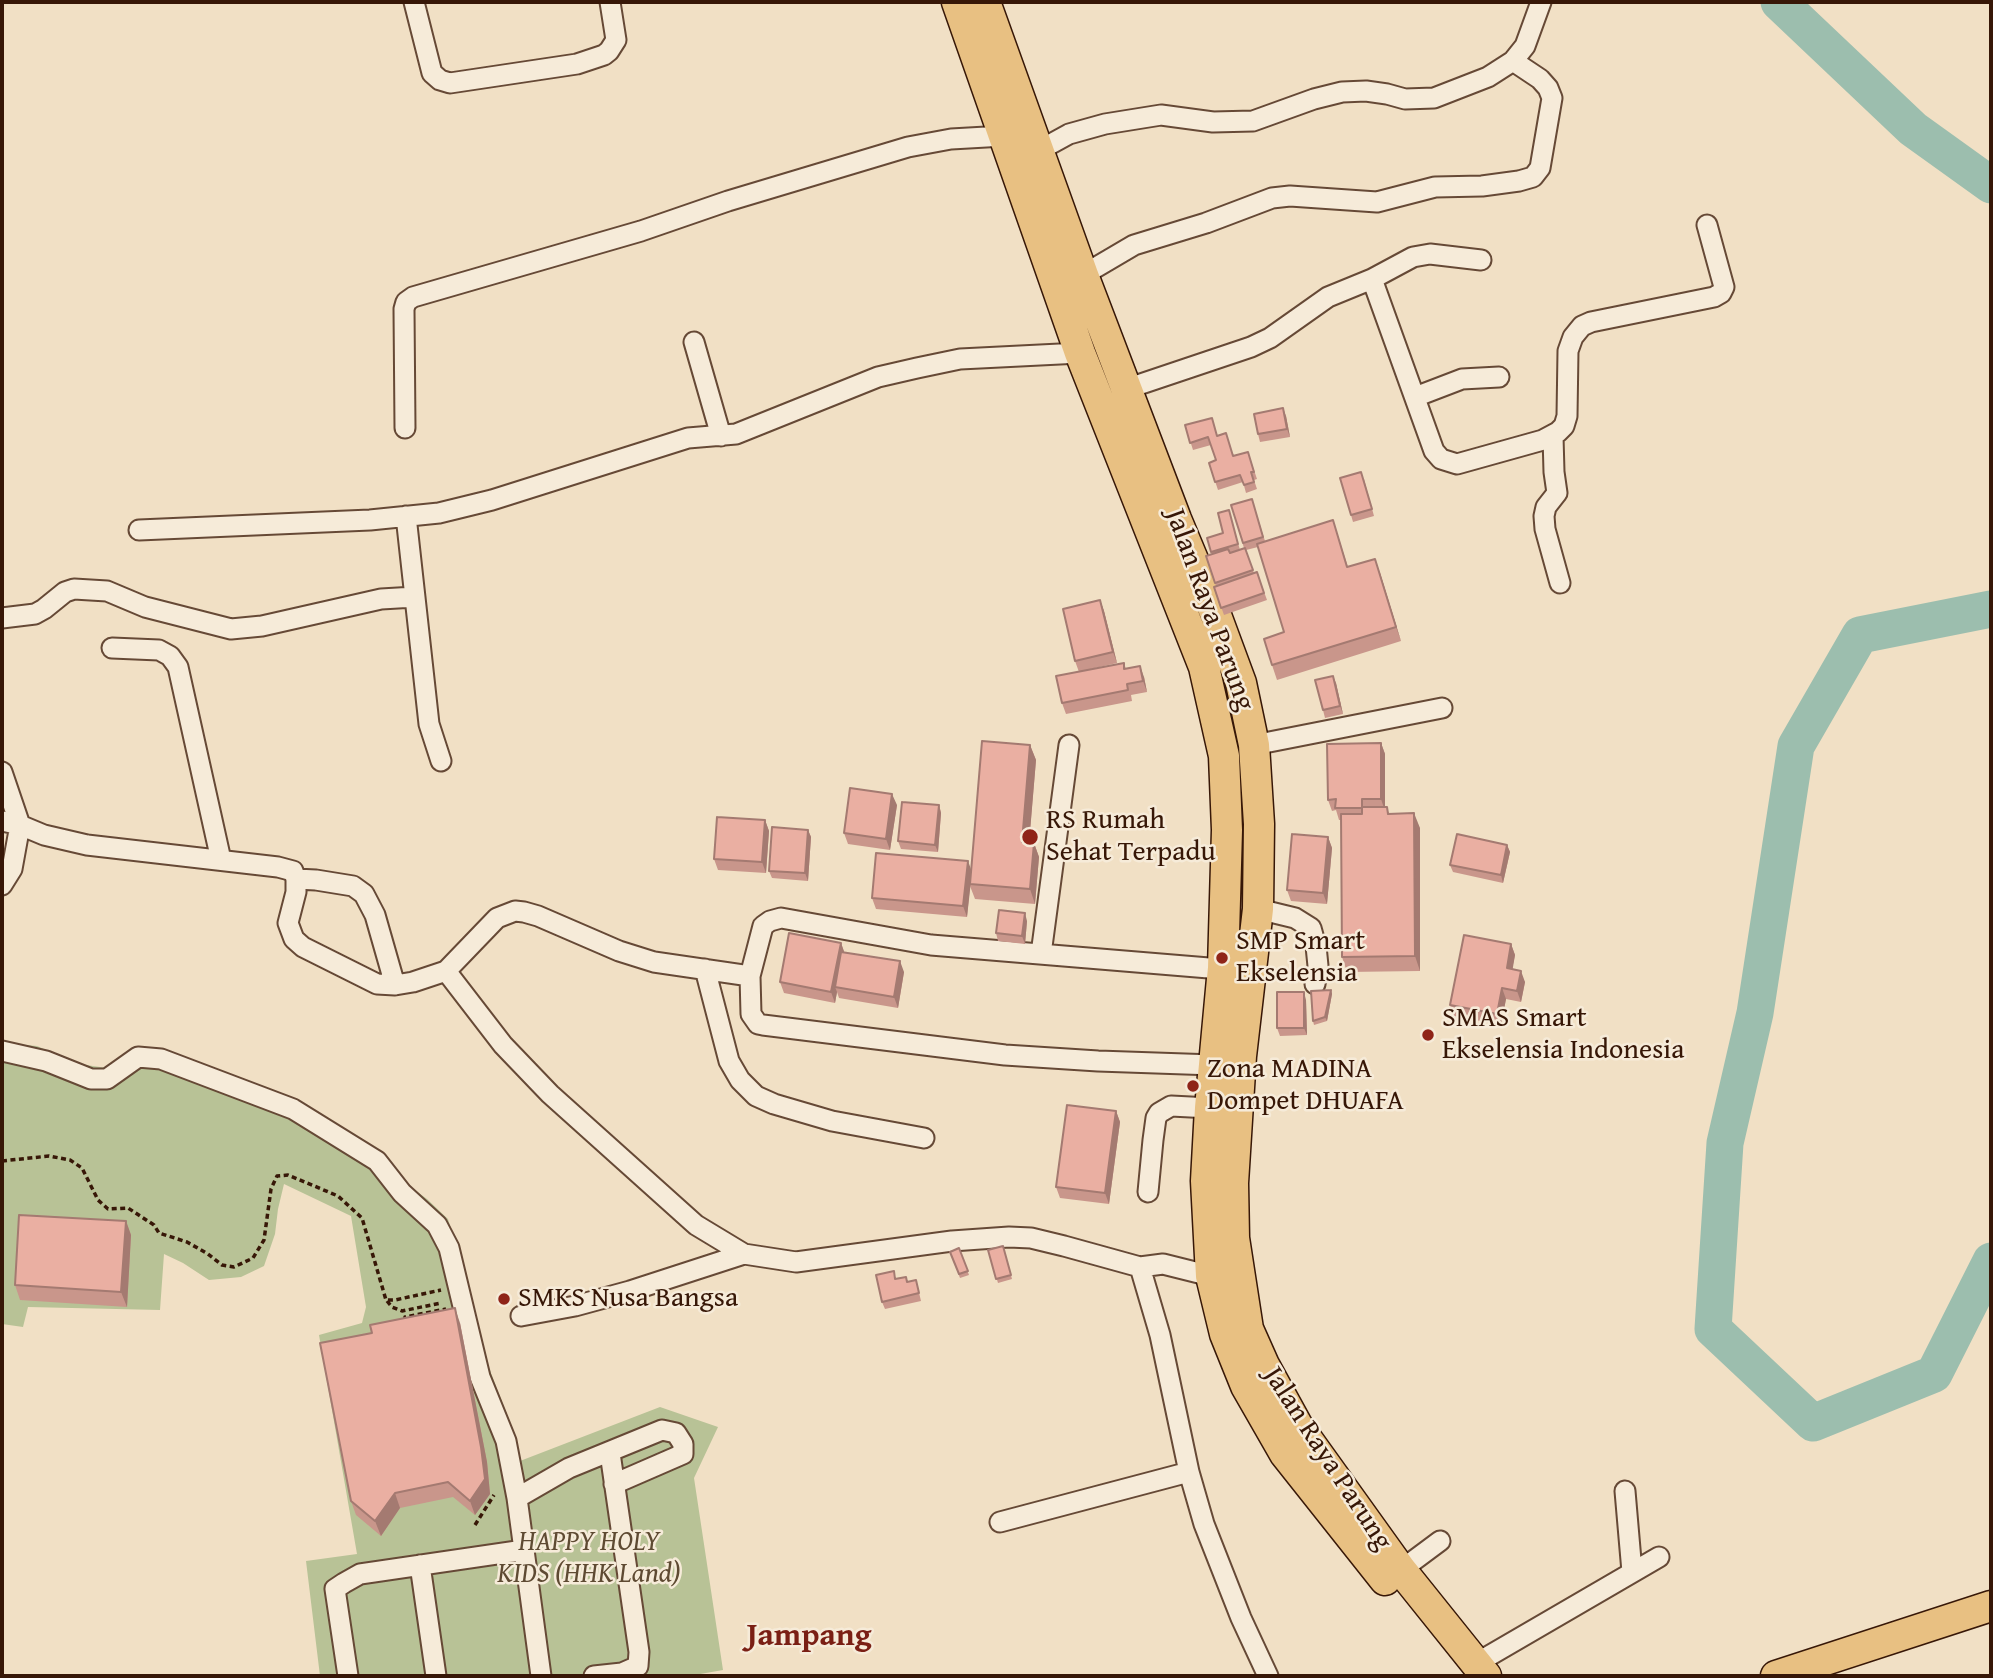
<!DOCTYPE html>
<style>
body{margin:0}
#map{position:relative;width:1993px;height:1678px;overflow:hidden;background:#f1e0c5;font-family:"Gentium Book Plus",serif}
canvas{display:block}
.frame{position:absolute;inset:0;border:4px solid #371707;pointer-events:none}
</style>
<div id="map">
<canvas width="1993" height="1678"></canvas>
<div class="frame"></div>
</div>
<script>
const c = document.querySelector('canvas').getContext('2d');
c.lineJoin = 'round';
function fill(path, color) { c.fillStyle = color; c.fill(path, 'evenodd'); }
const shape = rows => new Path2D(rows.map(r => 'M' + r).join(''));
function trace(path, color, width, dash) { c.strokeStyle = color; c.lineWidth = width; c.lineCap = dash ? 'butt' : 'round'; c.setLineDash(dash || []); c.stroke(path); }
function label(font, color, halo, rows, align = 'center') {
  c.font = font + ' "Gentium Book Plus",serif'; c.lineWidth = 5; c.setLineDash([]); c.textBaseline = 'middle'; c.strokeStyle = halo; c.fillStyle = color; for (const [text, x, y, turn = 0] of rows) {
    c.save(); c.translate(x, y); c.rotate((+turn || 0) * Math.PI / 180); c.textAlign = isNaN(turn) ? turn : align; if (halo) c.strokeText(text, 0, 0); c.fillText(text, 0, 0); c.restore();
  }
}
const green = shape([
 [2,1043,37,1046,79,1064,107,1068,140,1048,300,1104,379,1150,400,1179,427,1199,448,1219,463,1270,481,1347,511,1425,520,1461,660,1407,718,1427,694,1478,723,1670,689,1676,320,1676,306,1561,357,1554,319,1335,362,1323,366,1307,351,1216,284,1184,278,1209,275,1234,264,1266,241,1277,209,1280,183,1263,164,1254,160,1310,28,1307,23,1327,2,1324]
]);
const river = shape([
 [1779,2,1913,129,1991,185],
 [1991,609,1860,635,1796,746,1755,1013,1725,1143,1713,1329,1813,1423,1934,1374,1991,1261]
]);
const path = shape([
 [2,1161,49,1156,70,1160,82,1168,98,1200,108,1209,128,1208,154,1225,159,1233,187,1242,208,1254,222,1265,234,1267,253,1258,264,1240,271,1189,277,1176,288,1175,338,1196,362,1218,386,1300,395,1300,441,1290],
 [387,1301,392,1307,402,1311,441,1303],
 [405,1321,405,1317,446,1309],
 [475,1525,494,1495]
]);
const minor = shape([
 [414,2,432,73,440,80,450,83,577,64,604,55,609,51,616,40,610,2],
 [1038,151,1069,134,1105,124,1161,115,1213,122,1253,121,1314,99,1342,92,1366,91,1387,94,1405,99,1434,98,1488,77,1513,61,1525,46,1541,2],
 [1083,275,1134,245,1206,223,1272,198,1290,196,1377,202,1435,187,1482,186,1519,181,1533,177,1540,168,1552,98,1548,88,1540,79,1513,61],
 [1372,279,1413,257,1430,254,1481,260],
 [694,342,721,436],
 [1126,389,1251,347,1270,338,1328,297,1372,279,1434,451,1441,459,1457,464,1543,440,1558,432,1564,426,1567,416,1568,351,1573,337,1582,326,1591,322,1714,297,1721,293,1724,287,1707,225],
 [1415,397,1462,379,1499,377],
 [405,428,404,309,406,302,413,297,641,231,728,201,908,147,951,139,1004,136],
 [1553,436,1554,472,1557,493,1546,507,1544,516,1545,529,1560,583],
 [406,516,429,724,441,761],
 [139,530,370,520,439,513,492,500,688,438,736,434,878,377,917,368,960,359,1080,353],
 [2,618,35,614,44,609,65,592,74,589,107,591,145,607,231,629,262,626,381,599,415,597],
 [112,648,159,650,170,656,178,667,221,860],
 [1254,745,1442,708],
 [2,772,20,825,12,869,2,885],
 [2,821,20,825,44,835,87,845,278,867,293,871,296,879,296,892,288,923,294,939,303,947,377,984,395,985,413,982,446,971,503,1045,550,1094,696,1225,744,1254,796,1262,952,1241,1009,1237,1031,1238,1064,1246,1140,1267,1163,1264,1211,1276],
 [296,879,316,880,353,886,364,894,375,915,395,985],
 [1258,909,1295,918,1311,928,1316,946,1318,966,1315,984],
 [1041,954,1069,745],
 [705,969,729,1061,740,1080,756,1096,774,1104,832,1121,924,1138],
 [446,971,497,918,515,911,524,912,538,916,619,951,654,962,750,976],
 [2,1051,46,1061,91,1079,107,1079,138,1057,161,1059,293,1109,377,1161,402,1193,437,1225,449,1248,480,1377,506,1441,517,1498],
 [1214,1065,1098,1061,1005,1055,763,1025,758,1024,751,1014,750,976,763,926,770,921,781,918,931,945,1233,970],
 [1148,1192,1153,1140,1156,1118,1159,1113,1171,1106,1210,1108],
 [1140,1267,1160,1335,1189,1472,1204,1524,1241,1618,1268,1676],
 [521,1316,575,1306,630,1291,744,1254],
 [1625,1491,1632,1572],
 [1000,1522,1189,1472],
 [420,1565,436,1676],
 [1401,1570,1440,1541],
 [1475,1664,1659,1557],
 [348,1676,335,1589,344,1583,360,1574,524,1550],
 [541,1676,517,1498,569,1468,662,1430,676,1433,683,1444,683,1454,614,1484],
 [594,1676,622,1673,638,1666,639,1652,610,1453]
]);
const highway = shape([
 [957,2,1080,353,1204,667,1224,756,1227,830,1223,968,1210,1108,1206,1181,1211,1276,1225,1334,1246,1386,1285,1454,1385,1580],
 [985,2,1083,275,1176,519,1214,610,1241,683,1254,745,1259,824,1258,909,1241,1056,1233,1183,1234,1238,1248,1329,1264,1365,1297,1425,1401,1570,1486,1676],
 [1776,1676,1991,1606]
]);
const wall = shape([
 [1286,416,1290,437,1260,442,1258,434],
 [1185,425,1217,436,1233,456,1248,452,1257,479,1254,480,1257,489,1246,493,1243,482,1218,490,1209,463,1216,460,1211,445,1193,450],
 [1364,479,1374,516,1353,522,1351,515],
 [1252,499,1265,541,1333,520,1348,567,1380,573,1401,641,1277,680,1272,665,1284,632,1258,547,1246,550,1254,573,1257,572,1267,600,1224,615,1214,587,1216,586,1206,556,1212,554,1207,538,1223,533,1231,518,1240,550,1244,548,1231,505],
 [1100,600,1104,611,1117,663,1082,671,1124,663,1126,669,1144,677,1147,692,1131,695,1132,701,1066,714,1062,703,1079,672,1075,661],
 [1336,683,1343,714,1325,718,1323,710],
 [1381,743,1385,754,1385,807,1390,814,1420,828,1420,971,1347,972,1342,957,1341,820,1339,820,1336,810,1332,811,1328,800],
 [1030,745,1036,760,1029,842,1034,843,1039,857,1035,904,975,899,970,886,967,917,876,909,872,898,971,870],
 [897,805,890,850,848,844,844,833],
 [939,805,941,813,938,852,901,849,898,841],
 [765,820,769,831,766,873,718,870,714,859],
 [808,830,811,837,808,881,772,878,769,871],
 [1328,837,1332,848,1327,904,1291,901,1287,890],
 [1507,845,1510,852,1503,883,1453,872,1450,865],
 [1027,921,1025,944,998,941,996,933],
 [841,943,844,952,904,972,898,1008,839,998,837,992,835,1003,784,993,780,982],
 [1511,944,1515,955,1512,969,1525,982,1521,1002,1506,999,1501,1025,1454,1016,1450,1005],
 [1331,990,1332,994,1327,1021,1314,1025,1313,1021],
 [1306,1000,1307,1035,1280,1036,1277,1028],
 [1116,1111,1120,1122,1109,1204,1060,1198,1056,1187],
 [126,1221,131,1235,127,1307,20,1300,15,1285],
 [1003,1246,1012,1279,998,1283,988,1250],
 [959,1248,969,1275,960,1278,950,1252],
 [896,1279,907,1282,916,1280,921,1301,885,1309,882,1302],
 [460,1323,487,1462,490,1494,475,1515,453,1497,400,1508,381,1536,356,1515,351,1501]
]);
const shadedWall = shape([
 [1283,408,1286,416,1290,437,1287,429],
 [1375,559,1380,573,1401,641,1396,627],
 [1100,600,1104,611,1117,663,1113,652],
 [1140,666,1144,677,1147,692,1143,681],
 [1333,676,1336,683,1343,714,1340,706],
 [1381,743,1385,754,1385,811,1381,799],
 [1030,745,1036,760,1028,856,1022,842],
 [892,794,897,805,890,850,886,839],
 [939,805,941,813,938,852,935,845],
 [1414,813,1420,828,1420,971,1415,956],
 [765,820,769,831,766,873,762,862],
 [808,830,811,837,808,881,805,873],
 [1328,837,1332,848,1327,904,1323,893],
 [1034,843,1039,857,1035,904,1030,889],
 [1507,845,1510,852,1503,883,1501,875],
 [968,861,972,872,967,917,963,906],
 [1025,913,1027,921,1025,944,1022,936],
 [841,943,845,954,835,987,837,992,835,1003,831,992],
 [1511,944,1515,955,1511,979,1507,968],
 [900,961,904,972,898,1008,894,997],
 [1521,971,1525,982,1521,1002,1517,991],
 [1502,988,1506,999,1501,1025,1497,1014],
 [1331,990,1332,994,1327,1021,1325,1017],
 [1304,992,1306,1000,1307,1035,1304,1028],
 [1116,1111,1120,1122,1109,1204,1105,1193],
 [126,1221,131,1235,127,1307,121,1292],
 [455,1308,460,1323,487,1462,490,1494,475,1515,470,1501],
 [395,1493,400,1508,381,1536,375,1521]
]);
const building = shape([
 [1283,408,1287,429,1258,434,1254,414,1283,408],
 [1212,418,1217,436,1226,433,1233,456,1248,452,1254,472,1251,472,1254,482,1244,485,1240,475,1215,482,1209,463,1216,460,1208,437,1190,443,1185,425,1212,418],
 [1361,472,1372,509,1351,515,1340,478,1361,472],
 [1252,499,1263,537,1243,543,1231,505,1252,499],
 [1229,510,1238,544,1211,552,1207,538,1223,533,1218,513,1229,510],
 [1333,520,1347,567,1375,559,1396,627,1272,665,1264,639,1284,632,1257,544,1333,520],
 [1245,548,1253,570,1215,583,1206,556,1228,549,1230,553,1245,548],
 [1257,572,1264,593,1221,608,1214,587,1257,572],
 [1100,600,1113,652,1075,661,1063,609,1100,600],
 [1124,663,1124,669,1140,666,1143,681,1127,684,1128,690,1062,703,1056,676,1124,663],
 [1333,676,1340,706,1323,710,1315,680,1333,676],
 [982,741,1030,745,1022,842,1034,843,1030,889,970,884,982,741],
 [1381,743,1381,799,1362,799,1362,808,1335,808,1336,799,1328,800,1327,744,1381,743],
 [850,788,892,794,886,839,844,833,850,788],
 [902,802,939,805,935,845,898,841,902,802],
 [1362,807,1387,807,1388,814,1414,813,1415,956,1342,957,1341,814,1362,814,1362,807],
 [717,817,765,820,762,862,714,859,717,817],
 [772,827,808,830,805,873,769,871,772,827],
 [1292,834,1328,837,1323,893,1287,890,1292,834],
 [1457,834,1507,845,1501,875,1450,865,1457,834],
 [876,853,968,861,963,906,872,898,876,853],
 [999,910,1025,913,1022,936,996,933,999,910],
 [789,933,841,943,831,992,780,982,789,933],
 [1464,935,1511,944,1507,968,1521,971,1517,991,1502,988,1497,1014,1450,1005,1464,935],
 [841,952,900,961,894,997,835,987,841,952],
 [1331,990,1325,1017,1313,1021,1311,991,1331,990],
 [1277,992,1304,992,1304,1028,1277,1028,1277,992],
 [1067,1105,1116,1111,1105,1193,1056,1187,1067,1105],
 [19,1215,126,1221,121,1292,15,1285,19,1215],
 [1003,1246,1011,1275,996,1279,988,1250,1003,1246],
 [959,1248,968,1271,959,1274,950,1252,959,1248],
 [894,1271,895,1279,906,1277,907,1282,916,1280,919,1293,882,1302,876,1275,894,1271],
 [455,1308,481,1447,485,1479,470,1501,448,1482,395,1493,375,1521,351,1501,320,1343,372,1333,370,1325,455,1308]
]);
const markers = [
 [1030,837,9,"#8f2418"],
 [1222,958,7,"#8f2418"],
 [1428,1035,7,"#8f2418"],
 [1193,1086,7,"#8f2418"],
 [504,1299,7,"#8f2418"]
];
const streetNames = [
 ["Jalan Raya Parung",1209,610,70],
 ["Jalan Raya Parung",1327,1459,57]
];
const poiNames = [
 ["RS Rumah",1046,821],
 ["Sehat Terpadu",1046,853],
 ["SMP Smart",1236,942],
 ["Ekselensia",1236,974],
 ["SMAS Smart",1442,1019],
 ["Ekselensia Indonesia",1442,1051],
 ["Zona MADINA",1207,1070],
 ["Dompet DHUAFA",1207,1102],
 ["SMKS Nusa Bangsa",518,1299]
];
const parkNames = [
 ["HAPPY HOLY",589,1543],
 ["KIDS (HHK Land)",589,1575]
];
const quarterNames = [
 ["Jampang",809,1637]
];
fill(green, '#b8c296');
trace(river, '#9cbeae', 37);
trace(minor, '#664936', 23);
trace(highway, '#371707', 33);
trace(path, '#371707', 3.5, [5, 3.5]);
trace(minor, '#f6ebd9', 19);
trace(highway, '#e8c082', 30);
fill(wall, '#c9968b');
fill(shadedWall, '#a47a71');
fill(building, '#eaafa2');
trace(building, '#a47a71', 2);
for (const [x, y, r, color] of markers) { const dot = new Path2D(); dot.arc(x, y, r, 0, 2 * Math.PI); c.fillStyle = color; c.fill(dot); trace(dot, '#f6ebd9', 2.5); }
label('28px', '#371707', '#f6ebd9', streetNames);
label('28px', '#371707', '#f6ebd9', poiNames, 'left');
label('italic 28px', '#5e4a32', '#f6ebd9', parkNames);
label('bold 32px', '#7a1f14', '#f6ebd9', quarterNames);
</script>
